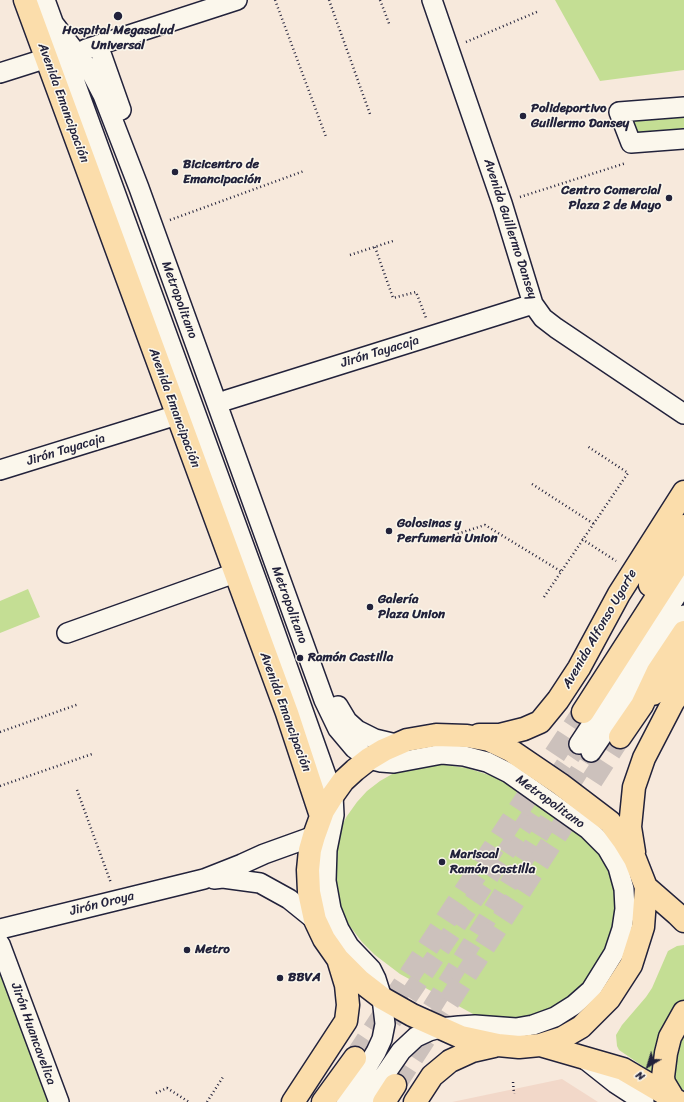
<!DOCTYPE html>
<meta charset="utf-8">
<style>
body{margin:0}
#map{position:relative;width:684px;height:1102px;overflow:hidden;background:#f7e9dc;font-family:Sriracha,sans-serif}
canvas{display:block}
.north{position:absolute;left:628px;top:1046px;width:40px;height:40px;-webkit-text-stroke:3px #fbf7ec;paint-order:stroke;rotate:218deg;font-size:11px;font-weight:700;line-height:16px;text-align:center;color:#22223b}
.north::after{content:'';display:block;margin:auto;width:14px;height:18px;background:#22223b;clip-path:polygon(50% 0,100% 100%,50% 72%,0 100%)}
</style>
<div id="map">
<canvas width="684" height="1102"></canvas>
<div class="north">N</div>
</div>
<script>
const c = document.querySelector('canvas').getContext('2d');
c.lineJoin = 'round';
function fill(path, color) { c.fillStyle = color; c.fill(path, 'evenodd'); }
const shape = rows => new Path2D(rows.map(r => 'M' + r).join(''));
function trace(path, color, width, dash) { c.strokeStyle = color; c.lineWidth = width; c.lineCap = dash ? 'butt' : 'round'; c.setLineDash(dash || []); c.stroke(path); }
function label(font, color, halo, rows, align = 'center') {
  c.font = font + ' Sriracha,sans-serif'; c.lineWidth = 3; c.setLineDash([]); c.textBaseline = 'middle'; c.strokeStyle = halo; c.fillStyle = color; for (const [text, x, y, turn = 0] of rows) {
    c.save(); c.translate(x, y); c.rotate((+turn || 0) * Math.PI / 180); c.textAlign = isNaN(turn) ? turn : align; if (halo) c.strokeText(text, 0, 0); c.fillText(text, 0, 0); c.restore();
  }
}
const built = shape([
 [562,1079,598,1102,452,1102]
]);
const green = shape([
 [555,0,684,0,684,70,600,81],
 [684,115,684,132,639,135,631,119],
 [28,589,40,617,0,633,0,601],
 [427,764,445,765,467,768,492,776,519,791,571,828,584,839,599,853,608,871,614,889,615,907,614,922,605,955,587,985,554,1011,518,1022,484,1020,400,974,375,955,362,942,349,925,340,906,334,888,331,876,340,829,347,816,357,802,367,791,380,781,394,773,413,766],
 [684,945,684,1000,671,1020,655,1069,652,1071,650,1071,619,1050,617,1046,616,1035,622,1025,646,997,652,988,668,951,677,946],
 [0,973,48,1102,0,1102],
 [684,1026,684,1091,674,1084,671,1077]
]);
const minorTunnel = shape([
 [392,1021,579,744],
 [416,1033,591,752]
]);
const majorTunnel = shape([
 [355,1058,583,712],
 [395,1085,620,737]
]);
const path = shape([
 [275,0,326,137],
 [329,0,370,114],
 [380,0,390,26],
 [466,42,539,11],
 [520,197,626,163],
 [170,220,304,171],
 [375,247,393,298,416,292,426,318],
 [350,255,393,241],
 [532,484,594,524],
 [454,535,485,525,562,572],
 [582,539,616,561],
 [544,597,628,473,587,446],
 [0,732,79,704],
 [0,786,92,754],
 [77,790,111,883],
 [513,1082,514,1094],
 [156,1093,167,1088,189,1102],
 [207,1102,223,1077]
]);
const minor = shape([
 [45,0,259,587,333,795,334,815,327,850,326,881,331,909,339,929,349,946,371,969,376,979,382,998,385,1024,382,1039,376,1052,346,1102],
 [432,0,502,203,533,304,543,318,556,328,684,414],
 [54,24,91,72,103,95,139,188,324,700,338,729,354,748,369,759,381,762,394,763,442,754,464,756,487,762,509,773,588,829,607,848,618,867,624,889,625,909,622,929,614,953,591,990,574,1005,555,1017,533,1025,516,1028,475,1025,459,1026,440,1028,429,1031,416,1037,401,1051,366,1102],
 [98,45,121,110],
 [86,49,237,0],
 [0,73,60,54],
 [684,107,619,112,631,143,684,139],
 [227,400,533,304],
 [0,470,177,415],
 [67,633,235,573],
 [338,706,347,721,357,730,375,739,396,744],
 [579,744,684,584],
 [591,752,684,615],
 [214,879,223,878,260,883,289,899,315,920],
 [0,929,204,879,242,864,264,854,314,836],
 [0,944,59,1102],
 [586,1060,615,1083,644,1102]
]);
const major = shape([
 [25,0,287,713,321,816],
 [650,585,664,556,684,526],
 [653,694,679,669,684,662],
 [583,712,684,555],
 [436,735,467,736,489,740,510,750,560,784,610,822,624,841,635,859,646,887,643,927,631,965,609,999,581,1027,562,1038,540,1045,519,1047,498,1045,461,1037,412,1015,382,998,360,981,338,959,324,939,315,920,309,892,308,870,310,850,314,836,323,811,333,795,343,781,355,770,369,759,384,750,407,740,436,735],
 [479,735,500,735,524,729,540,722,558,700,579,668,619,594,684,492],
 [620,737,642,705,658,671,684,632],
 [634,852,630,827,634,787,644,758,673,702,684,686],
 [646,887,677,914,684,921],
 [540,1045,623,1069,679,1102],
 [673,1098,664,1083,663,1077,666,1053,670,1037,684,1012],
 [293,1102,346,1021,348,1005,346,985,339,962],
 [323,1102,355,1058],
 [384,1102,395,1085],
 [415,1102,432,1076,450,1061,472,1051,494,1046]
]);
const markers = [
 [118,16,5,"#22223b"],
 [523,116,4,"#22223b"],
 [175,172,4,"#22223b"],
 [669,198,4,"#22223b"],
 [389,531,4,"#22223b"],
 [370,607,4,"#22223b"],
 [300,658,4,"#22223b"],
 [442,862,4,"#22223b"],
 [187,950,4,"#22223b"],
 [280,978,4,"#22223b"]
];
const poiNames = [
 ["Hospital Megasalud",118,31,"center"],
 ["Universal",118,46,"center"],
 ["Polideportivo",531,109],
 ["Guillermo Dansey",531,124],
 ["Bicicentro de",183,165],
 ["Emancipación",183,180],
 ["Centro Comercial",661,191,"right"],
 ["Plaza 2 de Mayo",661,206,"right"],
 ["Golosinas y",397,524],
 ["Perfumeria Union",397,539],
 ["Galería",378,600],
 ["Plaza Union",378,615],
 ["Ramón Castilla",308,658],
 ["Mariscal",450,855],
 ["Ramón Castilla",450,870],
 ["Metro",195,950],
 ["BBVA",288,978]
];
const streetNames = [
 ["Avenida Emancipación",63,103,70],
 ["Avenida Guillermo Dansey",510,229,72],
 ["Metropolitano",179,300,70],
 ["Jirón Tayacaja",380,352,-17],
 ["Avenida Emancipación",174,408,70],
 ["Jirón Tayacaja",66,450,-17],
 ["Metropolitano",289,605,70],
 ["Avenida Alfonso Ugarte",600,629,-60],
 ["Avenida Emancipación",285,712,70],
 ["Metropolitano",550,802,36],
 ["Jirón Oroya",102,904,-14],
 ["Jirón Huancavelica",33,1034,70]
];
fill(built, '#f2d8c9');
fill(green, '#c4de94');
trace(minorTunnel, '#ccc1bc', 19, [19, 10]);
trace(majorTunnel, '#ccc1bc', 22, [22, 11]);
trace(minor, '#22223b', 22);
trace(major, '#22223b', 25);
trace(path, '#22223b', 2.5, [1, 3]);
trace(minor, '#fbf7ec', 19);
trace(major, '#fbddab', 22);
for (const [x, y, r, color] of markers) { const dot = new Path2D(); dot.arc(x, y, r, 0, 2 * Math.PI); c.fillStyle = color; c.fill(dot); trace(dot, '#fbf7ec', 1.5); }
label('bold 13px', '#22223b', '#fbf7ec', poiNames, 'left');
label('13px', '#22223b', '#fbf7ec', streetNames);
</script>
